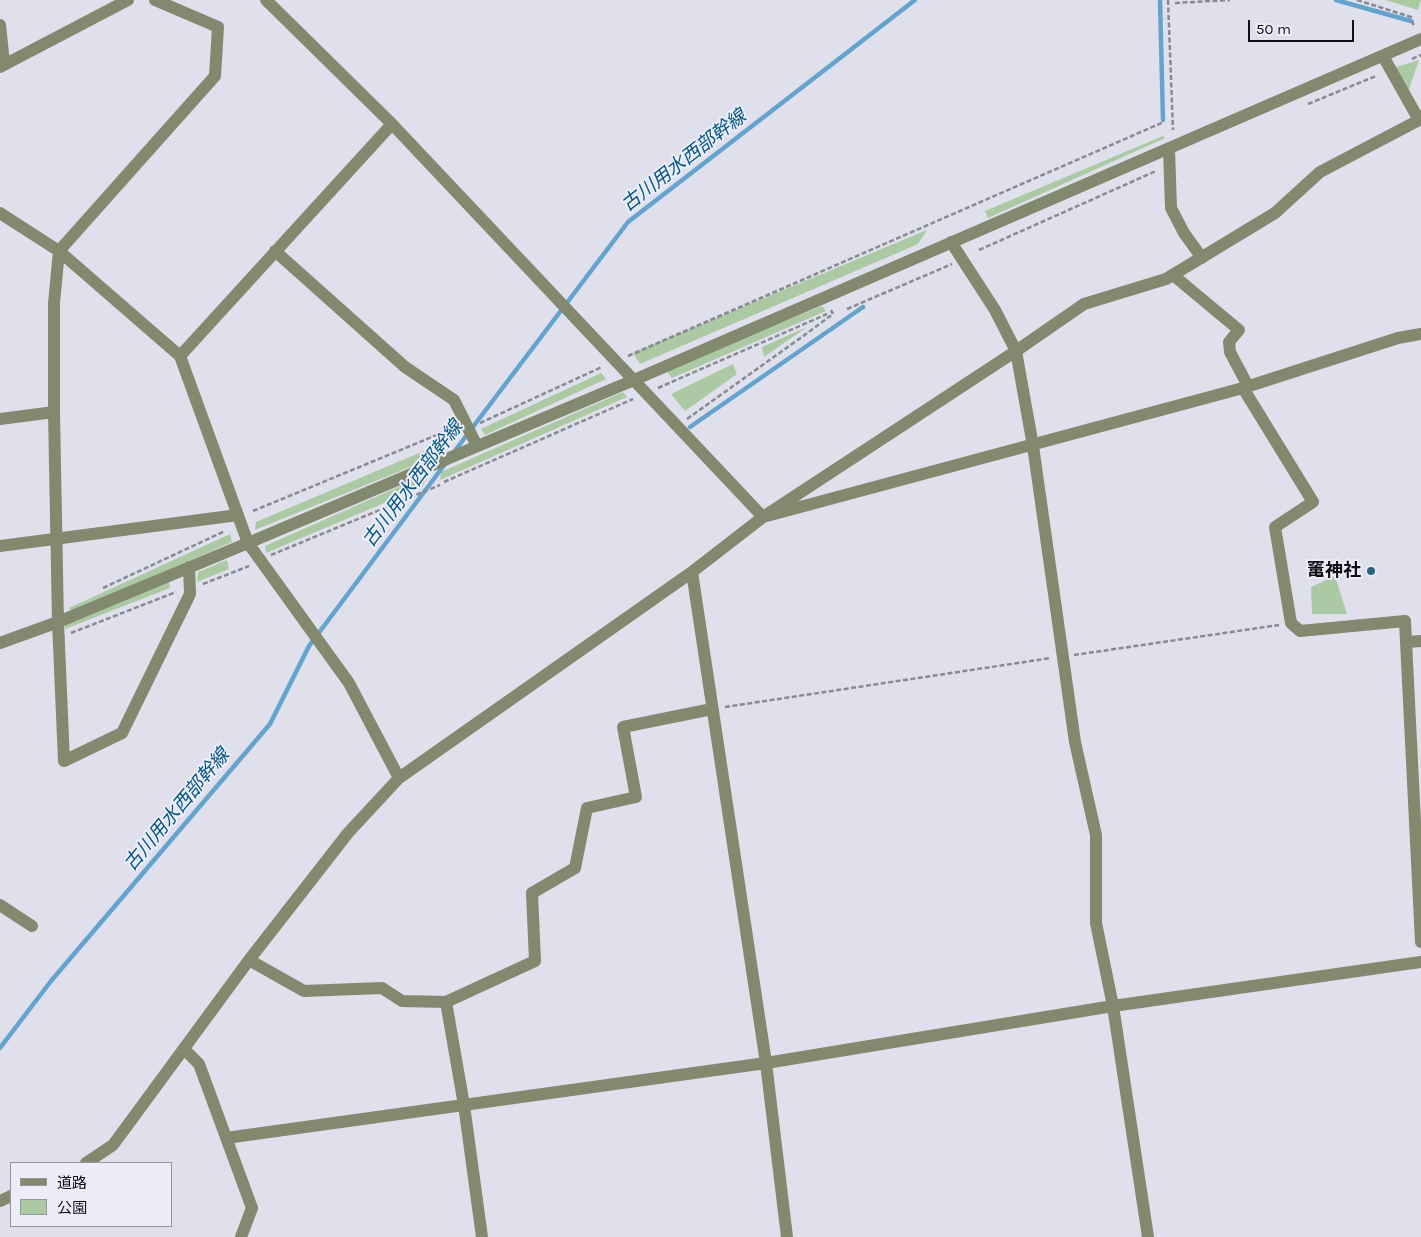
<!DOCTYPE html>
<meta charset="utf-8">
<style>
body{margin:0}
#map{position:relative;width:1421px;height:1237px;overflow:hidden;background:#dfe0ec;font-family:Karla,"Noto Sans JP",sans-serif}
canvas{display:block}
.legend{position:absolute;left:10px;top:1162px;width:162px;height:65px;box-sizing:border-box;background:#ecedf9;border:1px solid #94959d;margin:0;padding:6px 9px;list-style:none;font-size:15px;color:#101014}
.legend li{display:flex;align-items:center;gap:10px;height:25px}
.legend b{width:25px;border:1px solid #94959d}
.scale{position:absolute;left:1248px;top:20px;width:106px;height:22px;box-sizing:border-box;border:2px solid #101014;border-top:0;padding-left:6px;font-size:15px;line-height:18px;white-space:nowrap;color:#101014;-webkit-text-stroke:4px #ecedf9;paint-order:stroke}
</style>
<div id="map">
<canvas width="1421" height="1237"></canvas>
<ul class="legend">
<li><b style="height:6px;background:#82896e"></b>道路</li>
<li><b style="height:14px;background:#abc9a3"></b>公園</li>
</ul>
<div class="scale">50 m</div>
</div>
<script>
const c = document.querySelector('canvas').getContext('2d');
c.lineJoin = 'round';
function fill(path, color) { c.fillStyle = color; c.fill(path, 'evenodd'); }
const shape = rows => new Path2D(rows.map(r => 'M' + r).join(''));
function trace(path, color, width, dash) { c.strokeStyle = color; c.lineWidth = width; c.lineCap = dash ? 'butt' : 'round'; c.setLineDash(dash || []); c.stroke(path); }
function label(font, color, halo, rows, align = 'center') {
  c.font = font + ' Karla,"Noto Sans JP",sans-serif'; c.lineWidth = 4; c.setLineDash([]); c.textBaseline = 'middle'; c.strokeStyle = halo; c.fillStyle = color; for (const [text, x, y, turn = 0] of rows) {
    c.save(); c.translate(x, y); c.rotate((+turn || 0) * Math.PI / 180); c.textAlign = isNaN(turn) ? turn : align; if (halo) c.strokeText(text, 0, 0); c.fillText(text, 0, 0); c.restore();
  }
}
const green = shape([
 [1385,0,1421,0,1418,10],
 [1419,60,1407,95,1393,68],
 [1163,136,1165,138,988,218,985,211],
 [927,230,918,244,640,364,633,353],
 [822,306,826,311,672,378,666,370],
 [807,327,764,357,762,347],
 [733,364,737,374,685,411,671,394],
 [601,373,606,379,485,435,481,429],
 [623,392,627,397,440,480,441,472],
 [438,445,437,456,255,530,256,522],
 [430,473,422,487,266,553,265,546],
 [230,534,232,542,72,612,69,608],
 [227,560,229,569,197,582,198,572],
 [1335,576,1347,614,1312,614,1311,587],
 [169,582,170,588,65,629,65,624]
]);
const stream = shape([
 [1160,0,1163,120],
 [1336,0,1411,21],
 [690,427,863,307],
 [454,452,628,222,915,0],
 [0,1048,51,981,270,724,309,646,445,464]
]);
const path = shape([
 [1168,0,1173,130],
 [1357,0,1411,17,1414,27],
 [1175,3,1230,0],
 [1412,59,1421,55],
 [1308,104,1376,76],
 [979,250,1156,171],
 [847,309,952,264],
 [628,356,1164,122],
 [658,388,827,314],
 [687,419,806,334,833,314,831,310],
 [480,423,602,367],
 [444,482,633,399],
 [253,511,444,432],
 [271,555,440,485],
 [203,584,249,566],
 [103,588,225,531],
 [71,633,176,592],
 [1074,655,1279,625],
 [725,707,1051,658]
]);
const minor = shape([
 [155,0,218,27,215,76,59,251,54,303,54,412,58,622,64,761,122,733,190,594,189,567],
 [266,0,392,124,763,517,1243,388,1398,338,1421,334],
 [0,25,4,63],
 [1383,56,1419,120],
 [0,67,128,0],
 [1169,149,1171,208,1184,233,1202,258],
 [0,213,59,251,180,356,248,543,349,683,399,778],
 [951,242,995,310,1016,351,1033,446,1075,742,1096,835,1096,923,1113,1006,1148,1237],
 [275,251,405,367,454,400,477,446],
 [1173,275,1239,330,1229,342,1230,352,1248,386],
 [180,356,392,124],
 [1243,388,1313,502,1275,527,1291,623,1300,631,1405,621,1421,942],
 [0,419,54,412],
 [0,546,238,515],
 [692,572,766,1063,787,1237],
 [1408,642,1421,641],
 [0,643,58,622,248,543,634,380,1421,39],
 [0,905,32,926],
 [249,960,304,991,382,988,402,1001,446,1002,535,961,532,893,575,868,587,808,636,797,623,727,712,709],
 [446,1002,464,1105,482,1237],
 [185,1050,199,1064,252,1208,241,1237],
 [226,1138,766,1063,1113,1006,1421,962],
 [86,1163,113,1145,249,960,348,833,399,778,692,572,763,517,1016,351,1084,304,1166,279,1275,213,1320,172,1421,119],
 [0,1201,11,1196]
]);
const markers = [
 [1371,571,5,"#2d647f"]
];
const poiNames = [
 ["竃神社",1361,571]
];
const waterNames = [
 ["古川用水西部幹線",684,161,-38],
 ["古川用水西部幹線",413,484,-53],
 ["古川用水西部幹線",177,810,-50]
];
fill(green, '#abc9a3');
trace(stream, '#63a3cd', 4.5);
trace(path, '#898992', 2.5, [5, 2.5]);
trace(minor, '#82896e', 12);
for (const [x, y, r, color] of markers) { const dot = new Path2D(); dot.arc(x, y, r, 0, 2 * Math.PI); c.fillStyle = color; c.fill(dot); trace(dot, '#ecedf9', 2); }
label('bold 18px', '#101014', '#ecedf9', poiNames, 'right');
label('italic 19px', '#065881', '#ecedf9', waterNames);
</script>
